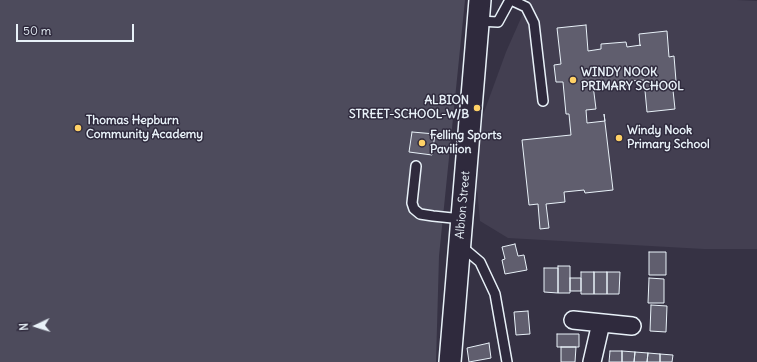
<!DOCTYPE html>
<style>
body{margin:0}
#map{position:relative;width:757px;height:362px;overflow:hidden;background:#363244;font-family:Delius,sans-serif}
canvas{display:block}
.north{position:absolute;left:16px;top:306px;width:40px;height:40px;-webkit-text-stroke:3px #2f2a3d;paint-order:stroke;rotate:266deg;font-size:11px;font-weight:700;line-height:16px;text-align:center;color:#e8f1f8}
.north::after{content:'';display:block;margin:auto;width:14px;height:18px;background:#e8f1f8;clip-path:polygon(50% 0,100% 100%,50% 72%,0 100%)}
.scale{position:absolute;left:16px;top:24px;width:118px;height:18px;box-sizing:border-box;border:2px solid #e8f1f8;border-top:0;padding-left:5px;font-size:12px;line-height:14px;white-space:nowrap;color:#e8f1f8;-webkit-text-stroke:3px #2f2a3d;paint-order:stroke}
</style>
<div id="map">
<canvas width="757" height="362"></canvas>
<div class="north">N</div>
<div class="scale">50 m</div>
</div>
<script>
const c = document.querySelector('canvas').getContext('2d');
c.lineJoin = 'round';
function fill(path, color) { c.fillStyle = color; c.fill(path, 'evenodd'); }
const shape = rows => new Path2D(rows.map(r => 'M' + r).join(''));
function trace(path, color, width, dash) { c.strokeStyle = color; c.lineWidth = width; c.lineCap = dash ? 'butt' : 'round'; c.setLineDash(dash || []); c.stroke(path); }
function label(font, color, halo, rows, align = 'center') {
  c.font = font + ' Delius,sans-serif'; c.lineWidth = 3; c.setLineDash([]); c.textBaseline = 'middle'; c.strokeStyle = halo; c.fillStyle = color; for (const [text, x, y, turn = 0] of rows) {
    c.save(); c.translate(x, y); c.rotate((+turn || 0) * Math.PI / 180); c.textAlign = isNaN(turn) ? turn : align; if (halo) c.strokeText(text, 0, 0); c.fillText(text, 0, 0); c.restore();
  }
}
const built = shape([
 [529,0,737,0,757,1,757,249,704,249,508,238,480,221,477,190,477,160,483,115,506,52]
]);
const green = shape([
 [0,0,465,0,439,256,436,362,0,362]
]);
const building = shape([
 [586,25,588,51,601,49,601,44,626,42,627,47,641,45,640,46,639,34,667,31,669,57,674,56,676,81,672,81,675,109,647,112,644,80,630,81,631,85,606,87,606,83,593,85,596,109,586,110,587,123,605,121,604,114,613,190,585,193,584,190,564,192,565,202,546,204,549,228,540,229,538,204,529,205,522,140,571,135,569,114,566,114,563,82,556,82,554,65,561,64,557,28,586,25],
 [412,132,435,134,432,155,409,152,412,132],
 [515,244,518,256,524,255,527,270,505,274,502,260,505,259,502,247,515,244],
 [649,252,666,252,666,275,649,275,649,252],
 [558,266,570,266,570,293,558,293,558,266],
 [544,268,558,268,558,293,544,292,544,268],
 [581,272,594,272,594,294,581,294,581,272],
 [594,272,607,272,607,294,594,294,594,272],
 [607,272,620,272,619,294,607,294,607,272],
 [570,278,581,278,581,291,570,291,570,278],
 [649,278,664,279,664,303,648,303,649,278],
 [651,305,667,306,666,332,650,331,651,305],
 [528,311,530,334,516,335,514,312,528,311],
 [557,334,579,334,579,347,557,347,557,334],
 [489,343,491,358,469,362,467,348,489,343],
 [561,347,576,347,575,362,561,362,561,347],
 [610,351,622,351,622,362,609,362,610,351],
 [622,351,635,352,634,362,622,362,622,351],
 [635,352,648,353,647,362,634,362,635,352],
 [648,353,660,354,660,362,647,362,648,353],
 [660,354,673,355,672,362,660,362,660,354]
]);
const service = shape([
 [511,0,526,7,534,23,543,101],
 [478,21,498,22,510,0],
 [416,166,412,203,414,209,420,214,433,216,462,219],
 [459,250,467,251,480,262,495,294,507,362]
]);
const minor = shape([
 [573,320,632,326],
 [592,362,601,323]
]);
const tertiary = shape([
 [450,362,480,0]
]);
const markers = [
 [573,80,4,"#ffd166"],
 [477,108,4,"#ffd166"],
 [78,128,4,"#ffd166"],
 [619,138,4,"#ffd166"],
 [422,143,4,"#ffd166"]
];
const poiNames = [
 ["WINDY NOOK",581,73],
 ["PRIMARY SCHOOL",581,87],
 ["ALBION",469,101,"right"],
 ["STREET-SCHOOL-W/B",469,115,"right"],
 ["Thomas Hepburn",86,121],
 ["Community Academy",86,135],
 ["Windy Nook",627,131],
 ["Primary School",627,145],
 ["Felling Sports",430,136],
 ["Pavilion",430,150]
];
const streetNames = [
 ["Albion Street",463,205,-85]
];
fill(built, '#433f51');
fill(green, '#4d4b5c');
fill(building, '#605e6e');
trace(building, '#e8f1f8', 1);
trace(service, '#e8f1f8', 12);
trace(minor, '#e8f1f8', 20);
trace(tertiary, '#e8f1f8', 24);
trace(service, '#2f2a3d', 9);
trace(minor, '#2f2a3d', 17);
trace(tertiary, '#2f2a3d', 21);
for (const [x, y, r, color] of markers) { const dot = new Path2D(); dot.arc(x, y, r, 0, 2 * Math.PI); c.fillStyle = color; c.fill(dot); trace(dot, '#2f2a3d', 1.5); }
label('bold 12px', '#e8f1f8', '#2f2a3d', poiNames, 'left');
label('12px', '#e8f1f8', '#2f2a3d', streetNames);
</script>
